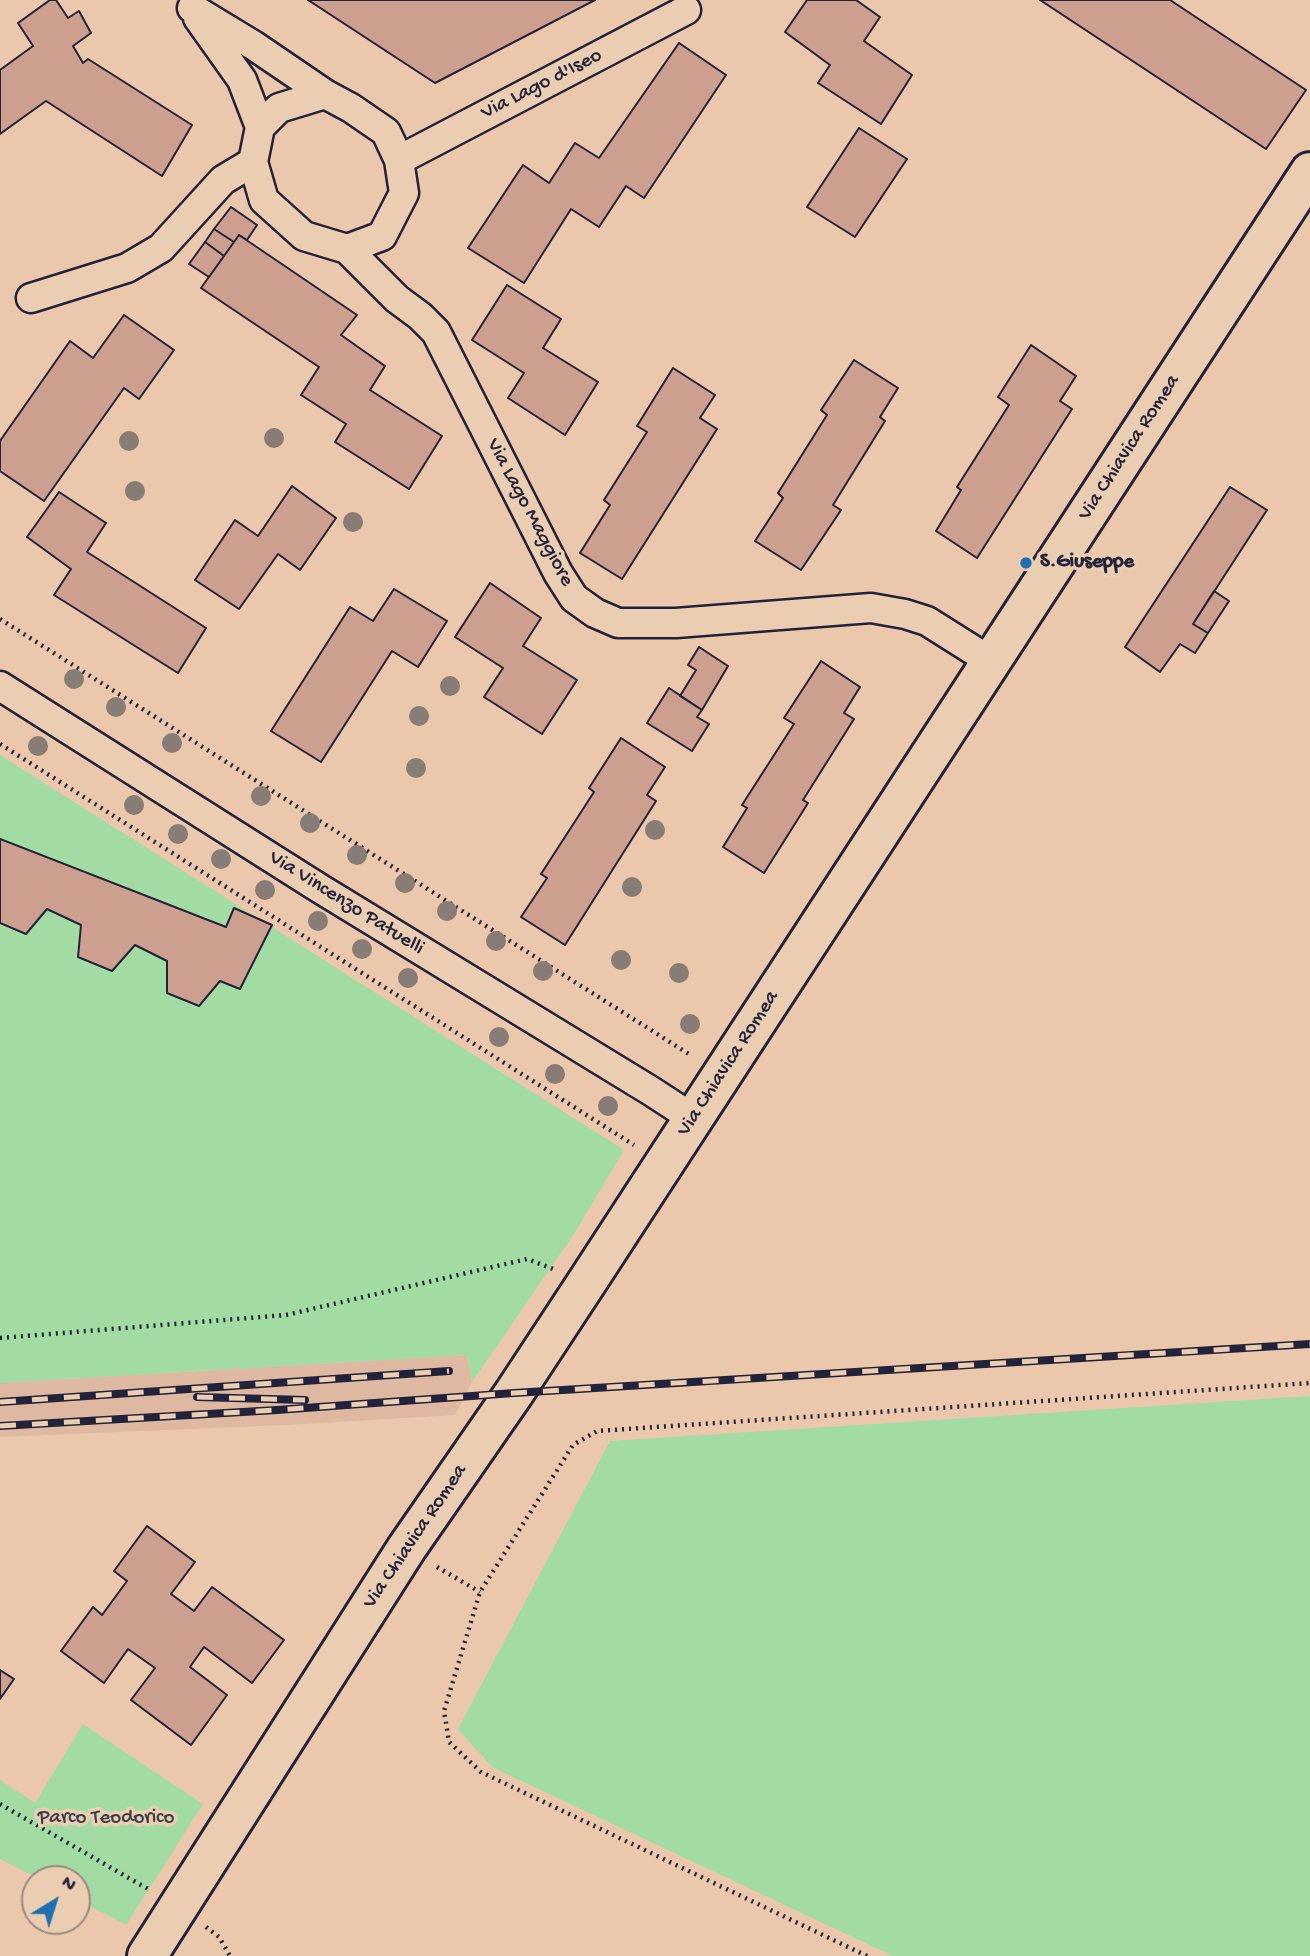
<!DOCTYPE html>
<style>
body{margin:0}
#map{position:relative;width:1310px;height:1956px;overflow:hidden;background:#ebc7ac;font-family:"Gochi Hand",sans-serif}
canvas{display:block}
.north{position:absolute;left:21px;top:1865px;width:70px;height:70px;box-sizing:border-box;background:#ebceb2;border:2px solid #9b8982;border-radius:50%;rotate:38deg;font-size:19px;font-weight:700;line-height:28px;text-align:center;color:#22223b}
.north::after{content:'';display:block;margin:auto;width:24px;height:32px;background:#1f6fb2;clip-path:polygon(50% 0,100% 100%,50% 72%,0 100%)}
</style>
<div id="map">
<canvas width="1310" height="1956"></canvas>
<div class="north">N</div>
</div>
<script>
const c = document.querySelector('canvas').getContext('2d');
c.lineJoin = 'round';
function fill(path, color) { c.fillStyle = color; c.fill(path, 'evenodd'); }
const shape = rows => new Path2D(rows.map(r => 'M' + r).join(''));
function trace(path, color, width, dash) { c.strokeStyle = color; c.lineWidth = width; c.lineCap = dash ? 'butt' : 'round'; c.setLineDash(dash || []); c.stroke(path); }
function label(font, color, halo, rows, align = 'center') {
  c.font = font + ' "Gochi Hand",sans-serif'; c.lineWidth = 7; c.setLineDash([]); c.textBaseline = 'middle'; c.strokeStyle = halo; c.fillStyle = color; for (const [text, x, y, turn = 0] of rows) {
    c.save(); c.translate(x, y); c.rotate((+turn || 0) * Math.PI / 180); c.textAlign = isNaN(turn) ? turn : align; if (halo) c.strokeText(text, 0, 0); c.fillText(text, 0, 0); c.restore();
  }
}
const built = shape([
 [467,1355,472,1382,455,1415,285,1425,0,1437,0,1383]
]);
const green = shape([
 [0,755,624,1150,574,1234,472,1382,467,1355,0,1383],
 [1310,1396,1310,1956,893,1956,492,1767,458,1729,610,1441],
 [83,1724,203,1804,126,1925,77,1899,77,1879,39,1879,0,1859,0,1780,35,1803]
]);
const building = shape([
 [50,0,56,0,68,18,79,11,91,33,73,46,83,63,88,59,192,125,162,176,46,101,0,134,0,70,33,46,18,23,50,0],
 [308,0,595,0,435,83,308,0],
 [807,0,856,0,880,17,864,41,912,75,881,124,818,83,830,65,785,32,807,0],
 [1040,0,1170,0,1306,90,1266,149,1040,0],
 [679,43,726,75,644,198,626,186,599,227,571,209,524,283,468,248,523,165,549,183,575,143,599,158,679,43],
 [859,128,907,159,855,237,807,207,859,128],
 [231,207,257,225,247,240,239,235,234,242,214,229,231,207],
 [214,229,234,242,224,256,205,242,214,229],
 [239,235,357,315,341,335,385,366,370,390,442,436,409,489,335,442,346,424,301,395,319,367,201,288,239,235],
 [205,242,224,256,209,277,189,264,205,242],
 [507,285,561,319,543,348,598,382,565,435,508,398,524,373,472,340,507,285],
 [124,315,174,350,139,399,124,388,44,501,0,471,0,441,70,341,93,358,124,315],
 [1031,345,1076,376,1060,401,1072,409,977,558,936,531,961,490,957,487,1009,405,998,397,1031,345],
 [854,360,898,388,880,417,885,421,833,505,841,510,801,570,755,541,783,498,778,493,827,415,821,410,854,360],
 [673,368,715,395,700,418,717,429,622,579,580,553,610,505,604,500,647,432,637,426,673,368],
 [292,486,336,518,300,570,278,554,239,609,195,580,235,520,258,536,292,486],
 [1230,487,1267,510,1193,624,1208,633,1195,653,1180,644,1160,672,1125,647,1230,487],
 [59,492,106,523,87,552,206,628,178,673,54,595,71,569,27,537,59,492],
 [490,583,541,618,523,646,577,680,542,734,484,697,503,668,455,637,490,583],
 [394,589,447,621,418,667,392,651,321,762,271,731,350,607,373,621,394,589],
 [1214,591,1229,601,1208,633,1193,624,1214,591],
 [699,647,728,666,702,710,680,696,696,670,688,665,699,647],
 [821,661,860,687,844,713,854,719,803,800,808,803,764,873,723,847,747,808,742,805,794,724,784,718,821,661],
 [669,688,702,710,697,717,709,724,692,751,647,723,669,688],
 [621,738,665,767,647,795,656,801,565,945,521,917,547,878,541,874,594,792,589,788,621,738],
 [0,839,226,927,234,908,272,925,240,989,220,981,199,1006,167,993,167,961,135,945,112,971,78,957,81,925,47,909,26,934,0,923,0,839],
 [147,1526,195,1562,171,1594,194,1611,212,1587,284,1640,252,1683,204,1647,190,1667,227,1695,191,1745,131,1700,155,1668,128,1649,104,1683,61,1651,93,1607,102,1615,127,1581,114,1571,147,1526],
 [0,1670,14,1679,0,1699,0,1670]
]);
const path = shape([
 [0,619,692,1056],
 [0,744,634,1145],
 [0,1338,286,1315,527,1259,553,1269],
 [437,1567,480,1592],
 [0,1804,148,1889],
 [206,1927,219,1937,230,1956],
 [867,1956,481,1772,449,1742,444,1711,480,1592,573,1445,597,1431,1310,1383]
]);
const street = shape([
 [192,8,253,45,325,94],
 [198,18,242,80,260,127],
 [399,160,686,10],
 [347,249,382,236,404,193,399,160,386,132,351,108,325,94,279,108,260,127,253,162,264,200,304,236,347,249,397,299,420,316,436,332,558,573,574,598,595,613,618,623,676,623,871,608,905,614,927,621,992,662],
 [31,298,127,268,161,248,223,180,253,162],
 [0,686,319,888,651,1091,694,1119]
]);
const secondary = shape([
 [147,1956,406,1549,514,1393,585,1285,1310,172]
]);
const rail = shape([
 [197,1397,305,1400],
 [0,1402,449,1371],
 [0,1426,277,1410,514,1393,1310,1344]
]);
const trees = [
 [274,438],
 [129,441],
 [135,491],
 [353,522],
 [74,679],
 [450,686],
 [116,707],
 [419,716],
 [172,743],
 [38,746],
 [416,768],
 [261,796],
 [134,805],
 [310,823],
 [655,830],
 [178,834],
 [357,855],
 [221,859],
 [405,883],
 [632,887],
 [265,890],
 [447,911],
 [318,921],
 [496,941],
 [362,949],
 [621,960],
 [543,971],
 [679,973],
 [408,978],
 [690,1024],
 [499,1037],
 [555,1074],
 [608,1106]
];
const markers = [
 [1026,563,7,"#1f6fb2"]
];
const streetNames = [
 ["Via Lago d'Iseo",542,85,-27],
 ["Via Chiavica Romea",1130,448,-57],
 ["Via Lago Maggiore",529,513,62],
 ["Via Vincenzo Patuelli",346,904,32],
 ["Via Chiavica Romea",729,1064,-57],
 ["Via Chiavica Romea",416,1537,-56]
];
const poiNames = [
 ["S.Giuseppe",1040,563]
];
const parkNames = [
 ["Parco Teodorico",106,1819]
];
fill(built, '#deb8a1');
fill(green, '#a2dca2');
fill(building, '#cc9f8f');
trace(building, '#22223b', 2);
trace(street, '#22223b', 33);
trace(secondary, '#22223b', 44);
trace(path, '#22223b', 4.5, [2, 5]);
trace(street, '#ebceb2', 28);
trace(secondary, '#ebceb2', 38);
trace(rail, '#22223b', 8);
trace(rail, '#ebceb2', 5, [16]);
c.fillStyle = '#877c76';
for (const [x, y] of trees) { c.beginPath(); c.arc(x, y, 10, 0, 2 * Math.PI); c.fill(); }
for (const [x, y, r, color] of markers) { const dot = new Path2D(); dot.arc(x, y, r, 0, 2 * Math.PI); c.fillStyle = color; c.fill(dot); trace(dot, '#ebceb2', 2.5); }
label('21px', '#22223b', '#ebceb2', streetNames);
label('bold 21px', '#22223b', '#ebceb2', poiNames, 'left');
label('21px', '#353e4a', '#ebceb2', parkNames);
</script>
